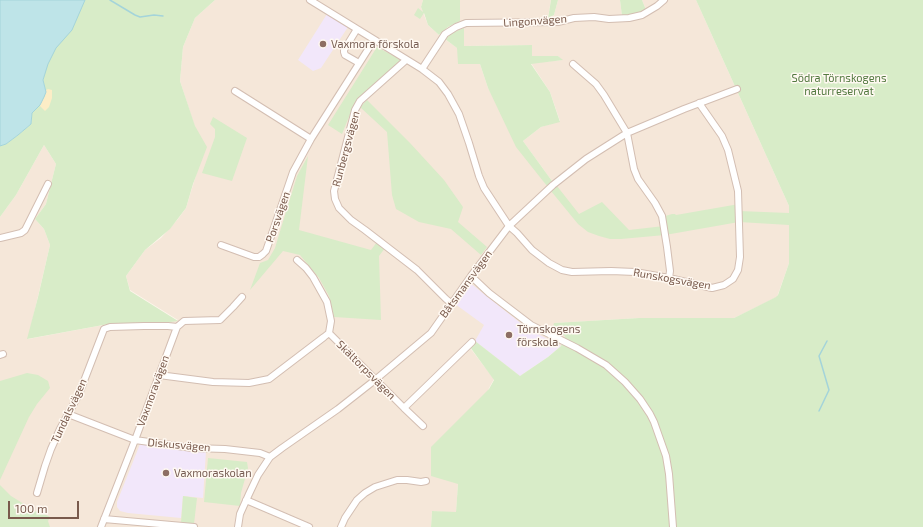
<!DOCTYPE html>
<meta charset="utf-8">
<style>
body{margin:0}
#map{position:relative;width:923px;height:527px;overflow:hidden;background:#fdf5eb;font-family:"Exo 2",sans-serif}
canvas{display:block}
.scale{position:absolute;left:8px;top:501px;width:71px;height:18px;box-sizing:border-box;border:2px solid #795a4c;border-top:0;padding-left:5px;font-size:12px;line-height:14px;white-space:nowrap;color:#795a4c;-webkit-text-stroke:3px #fff9f2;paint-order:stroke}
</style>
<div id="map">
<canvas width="923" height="527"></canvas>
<div class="scale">100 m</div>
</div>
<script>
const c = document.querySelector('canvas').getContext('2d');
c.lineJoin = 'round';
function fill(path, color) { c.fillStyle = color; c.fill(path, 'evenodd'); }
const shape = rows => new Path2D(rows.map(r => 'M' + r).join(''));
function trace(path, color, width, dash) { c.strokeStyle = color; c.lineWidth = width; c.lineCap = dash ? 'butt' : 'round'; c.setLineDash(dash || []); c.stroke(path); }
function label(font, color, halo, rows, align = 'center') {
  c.font = font + ' "Exo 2",sans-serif'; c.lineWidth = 3; c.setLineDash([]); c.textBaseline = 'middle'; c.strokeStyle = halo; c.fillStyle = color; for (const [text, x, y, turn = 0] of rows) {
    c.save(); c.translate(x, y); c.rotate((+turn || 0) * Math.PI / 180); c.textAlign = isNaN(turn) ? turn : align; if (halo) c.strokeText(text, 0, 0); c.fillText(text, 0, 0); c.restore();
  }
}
const residential = shape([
 [215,0,423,0,421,7,428,25,439,35,480,64,488,88,547,186,552,181,523,141,541,127,560,121,550,92,531,63,562,60,558,56,532,56,531,45,464,46,464,28,460,21,460,0,551,0,548,17,554,15,558,0,620,0,622,16,646,10,642,0,696,0,789,206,789,263,777,297,734,318,639,318,555,323,565,336,561,346,520,376,475,341,470,348,494,379,489,388,458,484,456,513,432,511,431,527,0,527,0,217,16,195,44,145,56,164,46,204,35,219,44,229,50,245,28,339,114,323,163,323,178,320,130,290,126,276,145,250,161,238,178,219,186,208,197,172,197,134,180,81,183,47,195,18]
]);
const education = shape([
 [327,14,348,27,321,68,313,71,298,60],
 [470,283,528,329,561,346,548,357,520,376,475,341,484,325,455,304],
 [140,444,206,451,203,498,183,496,181,518,128,513,120,511,117,507,117,502]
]);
const green = shape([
 [61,0,215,0,195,18,183,47,180,81,195,126,207,147,193,184,186,208,170,229,145,250,126,276,130,291,178,321,163,323,114,323,27,339,38,297,50,245,44,229,35,219,46,204,56,164,44,145,16,195,0,217,0,146,6,144,18,135,31,124,32,113,40,105,46,92,43,80],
 [423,0,460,0,460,21,448,27,439,35,428,25,424,13,420,19,414,15,418,8,423,12,421,7],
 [551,0,558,0,554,15,548,18],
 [620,0,642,0,646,10,633,15,622,16],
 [696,0,923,0,923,527,431,527,432,511,456,512,458,484,431,476,431,447,489,389,494,380,470,347,475,341,520,376,548,357,561,346,565,336,552,330,554,323,639,318,734,318,776,297,778,295,789,263,789,225,739,222,665,235,621,239,610,239,599,236,588,232,578,224,551,191,557,186,579,214,602,202,629,230,664,226,662,217,672,214,675,214,676,215,739,204,739,211,789,213,789,206],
 [464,28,464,46,532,45,532,56,558,56,563,60,531,64,550,92,560,122,541,127,523,141,552,181,547,186,516,147,488,88,480,64,458,64,457,48,445,39,452,33],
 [377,47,403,61,355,102,342,134,328,125],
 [367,100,410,143,444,180,463,207,458,222,487,247,481,255,451,229,419,222,396,209,392,195,387,132,360,107],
 [213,117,247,138,232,181,202,173,215,137,215,129,210,124],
 [308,156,299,230,371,250,377,242,385,248,379,256,381,320,334,317,329,296,319,278,300,255,283,251,250,290,260,263,268,260,275,248,281,228,297,176],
 [27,373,38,375,48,381,50,388,37,404,29,417,0,480,0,381],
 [208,458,247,462,248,468,241,493,240,506,204,502],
 [0,485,11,496,24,504,31,511,41,512,50,517,48,521,50,527,0,527],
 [183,496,197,498,194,524,181,523]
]);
const sand = shape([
 [48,89,52,90,52,98,49,107,45,111,40,106,44,97,46,90]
]);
const water = shape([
 [0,0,85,0,72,30,56,48,48,64,43,80,46,92,44,97,40,105,32,113,31,124,18,135,6,144,0,146,0,0]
]);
const stream = shape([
 [110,0,135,15,140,17,154,15,163,16],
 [819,411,829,390,819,356,827,341]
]);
const minor = shape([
 [310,0,422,69,439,82,448,94,459,114,469,143,479,176,484,188,509,226,517,233,532,250,549,263,562,270,572,272,611,271,635,272,669,278,712,288,724,285,733,279,738,270,740,257,738,191,728,150,722,136,699,103],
 [357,29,344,50,344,52,345,55,359,63],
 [406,60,360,101,355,110,334,191,335,199,339,208,351,220,365,230,417,270,446,299,451,303],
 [573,64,596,84,604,95,627,133,634,169,638,179,655,203,662,216,667,247,670,271,669,278],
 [422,69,445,34,456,27,466,23,558,22,574,18,594,17,609,19,629,18,642,15,657,6,664,0],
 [235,91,311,139],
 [0,238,21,233,25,230,48,184],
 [221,245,254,257,259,257,263,254,266,251,293,172,311,139,374,40],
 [471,276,489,293,531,325,577,348,606,365,625,382,640,399,650,414,654,422,666,456,669,474,673,527],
 [329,333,404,408,472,342],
 [0,355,3,354],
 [159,375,213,382,249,383,269,379,324,337,329,333,331,321,327,302,313,277,306,268,297,260],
 [404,408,423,426],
 [68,414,135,440,192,448,225,449,260,453,270,457],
 [37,493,45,466,51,449,60,429,79,394,104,329,110,327,144,326,168,326,177,327],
 [246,500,309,527],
 [104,519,194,527],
 [101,527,135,440,177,327,184,321,220,320,233,307,242,297],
 [238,527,240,514,249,494,258,475,270,457,282,448,338,409,375,380,431,333,471,276,509,226,553,185,586,159,627,133,684,109,737,89],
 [341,527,345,518,357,500,365,493,375,487,397,480,407,480,421,482,426,481]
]);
const markers = [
 [323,44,4,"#8d6e63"],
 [509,335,4,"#8d6e63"],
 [166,473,4,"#8d6e63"]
];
const streetNames = [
 ["Lingonvägen",535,21,-4],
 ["Runbergsvägen",346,149,-75],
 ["Porsvägen",278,217,-71],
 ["Runskogsvägen",672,279,10],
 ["Båtsmansvägen",466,284,-54],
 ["Skältorpsvägen",366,370,45],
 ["Vaxmoravägen",153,391,-70],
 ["Tundalsvägen",69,411,-65],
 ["Diskusvägen",179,445,5]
];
const educationNames = [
 ["Vaxmora förskola",331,44],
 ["Törnskogens",517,329],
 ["förskola",517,342],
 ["Vaxmoraskolan",174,473]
];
const parkNames = [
 ["Södra Törnskogens",839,78],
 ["naturreservat",839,91]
];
fill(residential, '#f5e7d9');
fill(education, '#f2e7fa');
fill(green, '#d8ecc8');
fill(sand, '#fcedc6');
fill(water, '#bee4e8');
trace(water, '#a4d4da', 1);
trace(stream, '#a4d4da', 1.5);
trace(minor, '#d3beb2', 8);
trace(minor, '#fff', 6);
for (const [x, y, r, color] of markers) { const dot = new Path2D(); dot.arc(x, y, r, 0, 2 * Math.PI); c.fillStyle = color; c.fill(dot); trace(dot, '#fff9f2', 1.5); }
label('11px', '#795a4c', '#fff9f2', streetNames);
label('11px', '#785e54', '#fff9f2', educationNames, 'left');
label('11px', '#547a41', '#fff9f2', parkNames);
</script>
